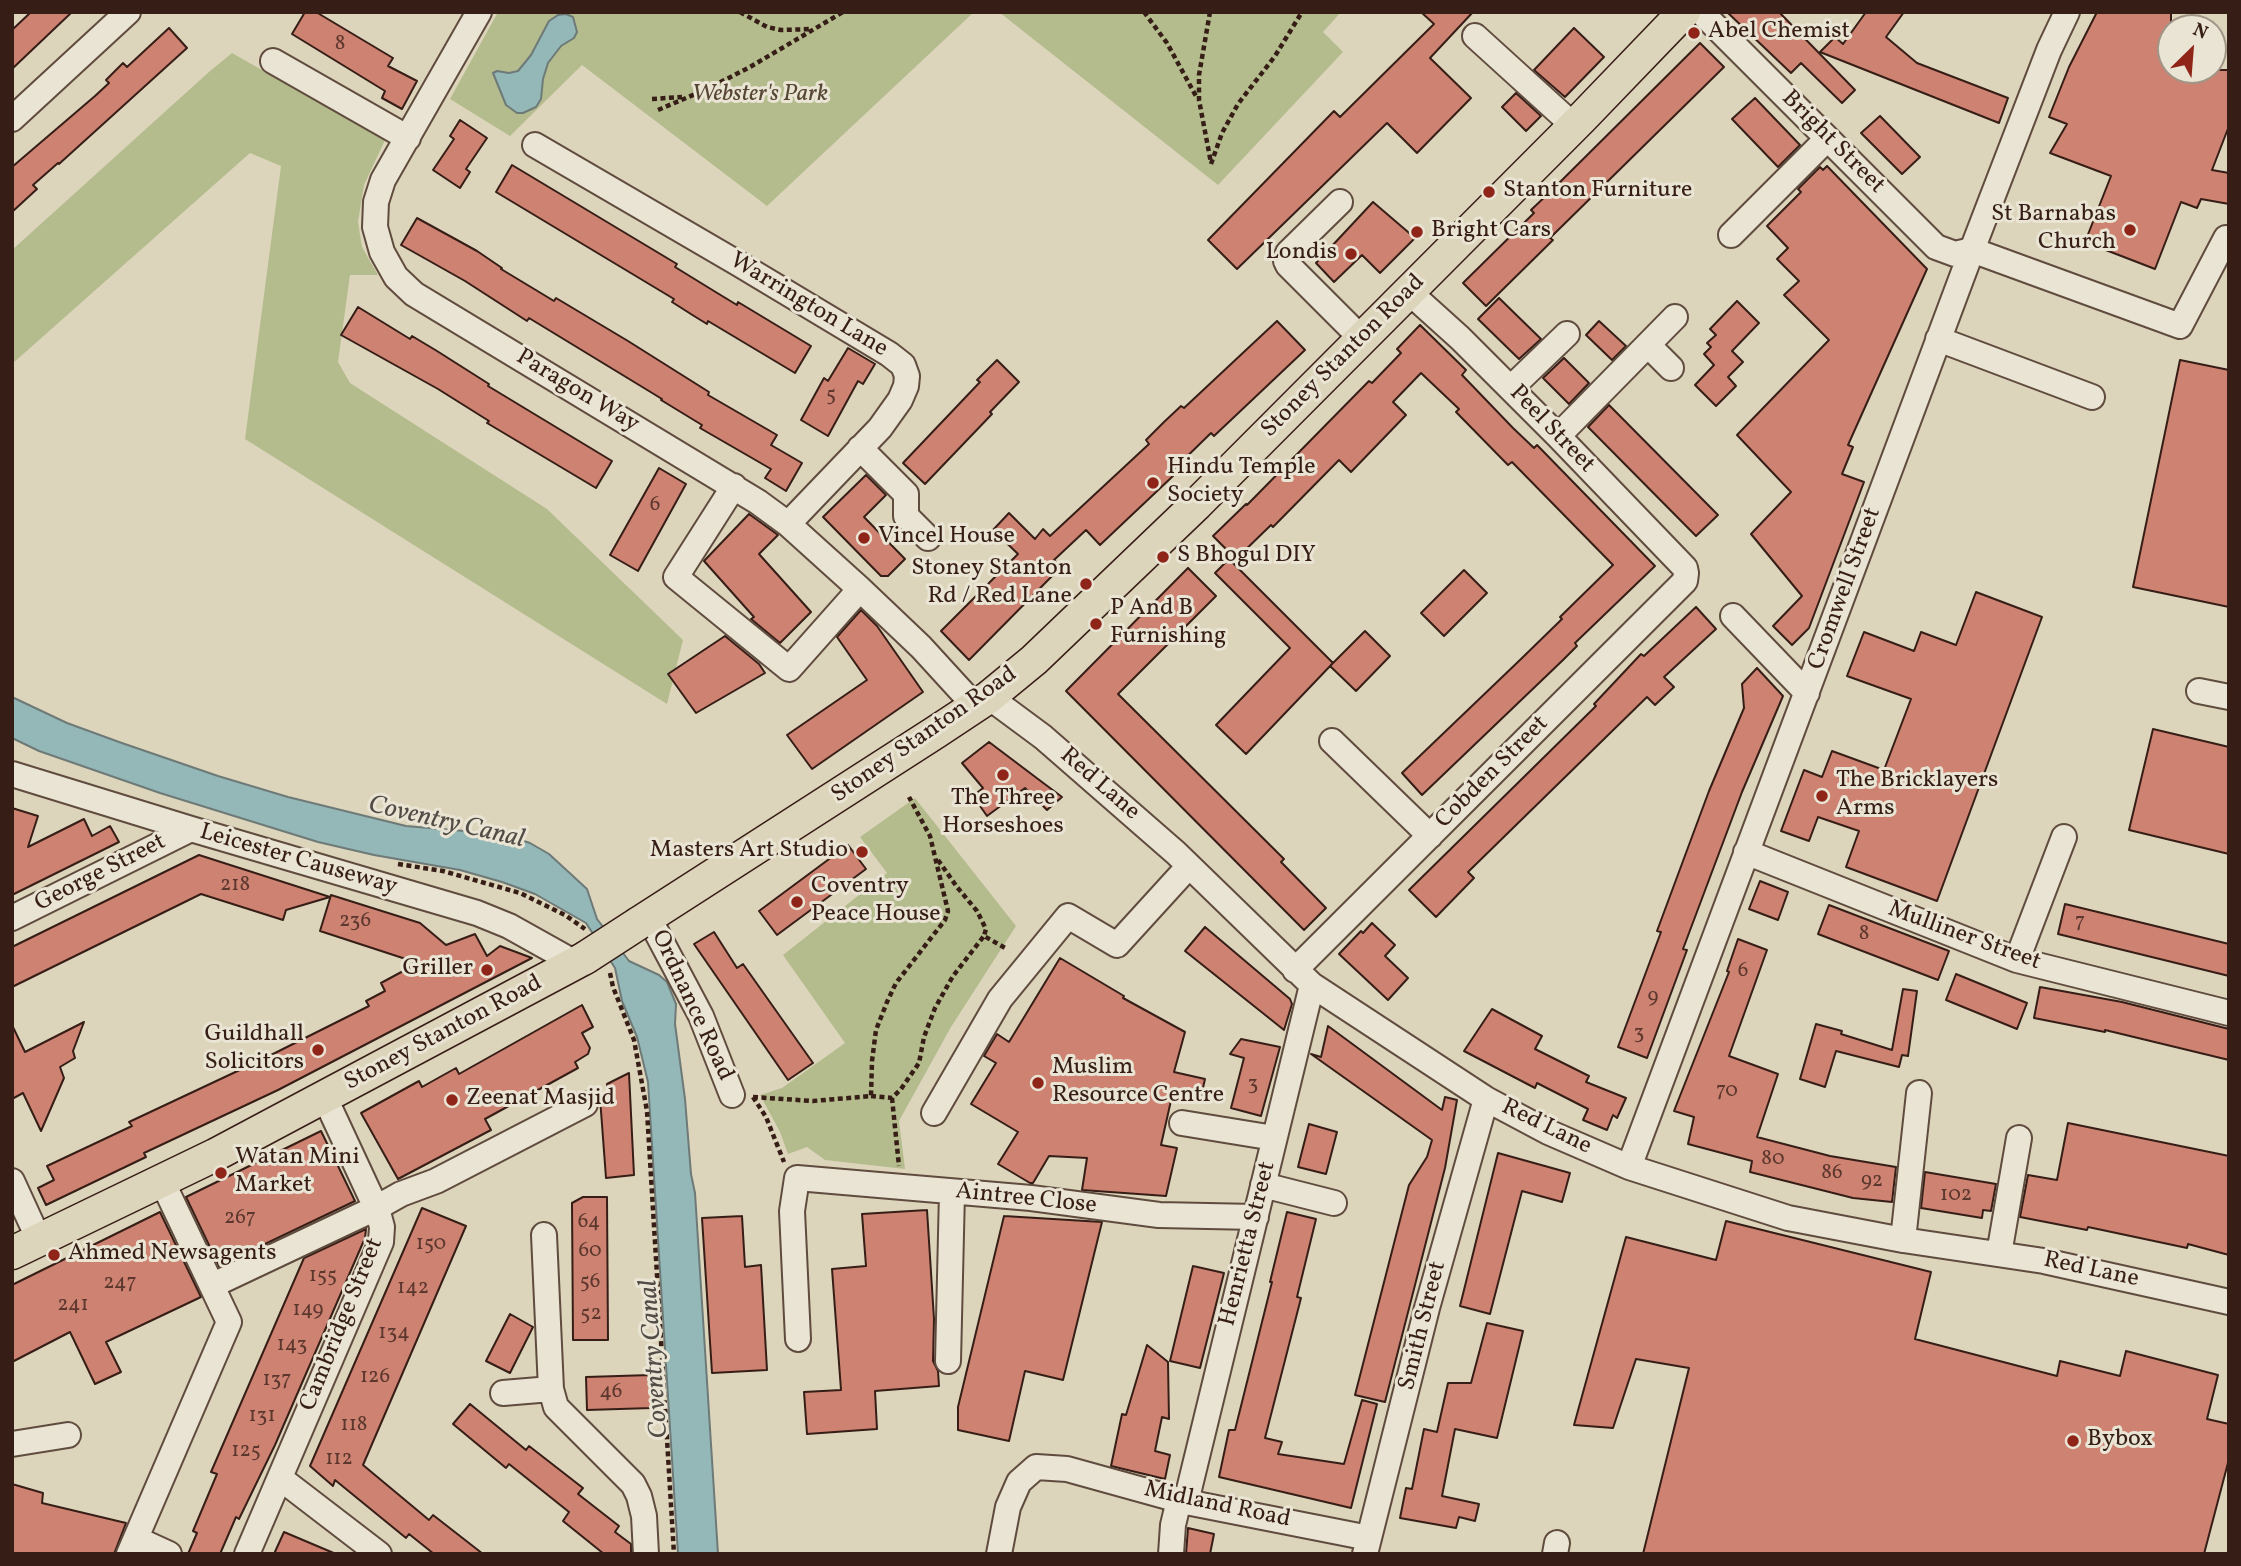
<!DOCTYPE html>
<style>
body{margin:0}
#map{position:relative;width:2241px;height:1566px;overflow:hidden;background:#ddd5bb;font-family:Vollkorn,serif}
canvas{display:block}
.frame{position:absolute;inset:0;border:14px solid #361e16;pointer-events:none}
.north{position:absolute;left:2157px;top:14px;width:70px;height:70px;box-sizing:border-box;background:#e9e4d3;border:2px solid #a19587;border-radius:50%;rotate:25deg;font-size:19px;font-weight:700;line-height:28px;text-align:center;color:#361e16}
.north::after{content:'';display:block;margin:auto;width:24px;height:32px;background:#8f2418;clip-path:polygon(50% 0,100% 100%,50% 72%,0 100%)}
</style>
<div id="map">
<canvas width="2241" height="1566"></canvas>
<div class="frame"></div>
<div class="north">N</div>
</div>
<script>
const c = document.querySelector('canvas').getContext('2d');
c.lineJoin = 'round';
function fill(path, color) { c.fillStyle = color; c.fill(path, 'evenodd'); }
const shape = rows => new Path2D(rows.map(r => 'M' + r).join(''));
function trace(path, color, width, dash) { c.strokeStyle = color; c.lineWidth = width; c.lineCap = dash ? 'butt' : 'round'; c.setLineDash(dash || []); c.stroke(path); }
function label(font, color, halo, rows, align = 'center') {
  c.font = font + ' Vollkorn,serif'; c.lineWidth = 6; c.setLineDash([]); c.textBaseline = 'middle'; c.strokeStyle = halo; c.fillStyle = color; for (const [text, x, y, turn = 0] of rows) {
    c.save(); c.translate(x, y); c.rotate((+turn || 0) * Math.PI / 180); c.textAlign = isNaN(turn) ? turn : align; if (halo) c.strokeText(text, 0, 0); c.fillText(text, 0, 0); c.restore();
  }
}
const green = shape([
 [498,12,974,12,767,206,582,65,510,136,450,99],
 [999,12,1341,12,1323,32,1343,52,1218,185],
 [232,53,385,140,364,185,358,222,362,247,378,275,350,275,338,362,350,383,547,509,683,640,667,704,245,439,281,166,250,153,12,364,12,250,210,71],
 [915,798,1016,926,951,1027,899,1121,905,1169,825,1160,807,1147,788,1154,780,1132,760,1095,782,1088,845,1043,783,955,887,873,860,837]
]);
const water = shape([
 [566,14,573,17,577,32,574,38,561,46,548,63,543,79,541,99,536,107,523,113,517,113,506,105,493,73,497,71,509,73,518,71,531,55,549,21,558,15,566,14],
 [12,697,67,723,119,742,218,776,288,797,406,826,488,833,512,837,530,843,549,854,587,889,597,919,629,961,659,975,667,982,676,1004,675,1024,685,1099,691,1174,695,1193,718,1554,678,1554,648,1082,637,1037,622,1001,615,968,586,923,535,894,502,882,460,870,374,855,318,842,160,793,39,751,12,738,12,697]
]);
const building = shape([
 [31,12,72,12,12,69,12,30,31,12],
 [305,12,316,12,393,58,388,66,417,81,402,109,382,98,385,91,292,34,305,12],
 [1421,12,1473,12,1430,58,1471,98,1417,153,1387,123,1237,269,1208,240,1334,111,1340,117,1434,24,1421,12],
 [1727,12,1779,12,1855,90,1842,103,1801,63,1791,73,1727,12],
 [1866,12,1904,12,1886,37,1917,63,2008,98,1999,123,1820,52,1835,37,1843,44,1866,12],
 [2097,12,2171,12,2171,70,2229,70,2229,126,2212,170,2229,173,2229,204,2201,199,2197,208,2181,202,2155,269,2085,242,2111,176,2050,153,2067,124,2049,117,2069,67,2097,12],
 [169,28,187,48,59,164,58,163,33,185,37,189,12,212,12,167,95,96,109,83,106,80,123,63,127,67,169,28],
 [1574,28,1604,57,1565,97,1534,70,1574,28],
 [1700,43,1724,67,1550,238,1553,240,1486,306,1463,283,1534,213,1531,210,1551,191,1700,43],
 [1516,93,1541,116,1526,131,1502,107,1516,93],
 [1755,98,1800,145,1778,167,1732,119,1755,98],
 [1880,116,1920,157,1902,174,1861,133,1880,116],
 [460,120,487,138,466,169,470,172,460,188,433,170,454,139,450,136,460,120],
 [512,165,677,264,675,267,714,291,737,305,738,302,811,346,795,373,708,321,707,324,694,316,672,302,674,299,496,192,512,165],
 [1827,166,1927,269,1848,445,1853,447,1842,474,1864,482,1809,628,1792,645,1773,626,1802,596,1751,534,1791,492,1737,435,1829,340,1784,295,1799,281,1777,259,1788,248,1767,226,1801,192,1798,189,1820,167,1823,170,1827,166],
 [1373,202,1415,238,1380,273,1362,255,1334,282,1316,263,1373,202],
 [417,218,477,251,502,268,501,269,554,301,556,298,628,341,709,392,708,395,777,435,771,445,802,463,786,491,765,478,771,469,700,428,702,425,661,400,662,399,529,318,527,321,465,281,401,245,417,218],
 [1499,298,1541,339,1519,359,1478,319,1499,298],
 [1737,301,1759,323,1732,351,1743,362,1728,377,1736,386,1716,406,1695,385,1714,365,1704,354,1711,347,1707,343,1716,335,1710,329,1737,301],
 [358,307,410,339,412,336,437,351,489,384,488,386,612,461,596,488,487,423,489,421,438,389,341,335,358,307],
 [1277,321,1305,350,1214,436,1211,433,1170,473,1173,476,1100,545,1086,530,1054,560,1061,567,969,660,941,631,1018,554,993,530,1009,513,1035,539,1043,529,1050,536,1149,444,1146,440,1164,422,1181,406,1184,408,1277,321],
 [1599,321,1626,346,1612,360,1586,335,1599,321],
 [1420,325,1466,370,1462,375,1513,428,1534,448,1537,445,1655,566,1575,643,1577,646,1563,660,1422,795,1402,773,1521,659,1562,619,1560,617,1613,565,1512,462,1508,465,1456,412,1459,409,1421,373,1393,402,1406,415,1351,472,1339,460,1273,527,1271,525,1236,559,1213,536,1246,504,1247,505,1369,381,1372,383,1401,353,1397,349,1420,325],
 [848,348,875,364,863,384,858,381,828,436,801,420,824,378,828,381,848,348],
 [1564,358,1589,383,1569,404,1543,378,1564,358],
 [997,360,1019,382,990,412,992,414,925,484,903,463,980,382,977,380,997,360],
 [2180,360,2229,370,2229,607,2133,587,2180,360],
 [1609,405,1718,515,1696,536,1588,427,1609,405],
 [659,468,686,484,638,571,610,555,659,468],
 [866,475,886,495,864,517,905,559,888,576,881,576,823,517,866,475],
 [749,514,778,535,759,554,811,612,780,643,751,619,754,617,704,561,749,514],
 [1229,559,1333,663,1246,754,1216,725,1290,648,1215,573,1229,559],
 [1188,568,1216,596,1118,694,1284,859,1281,862,1326,908,1304,930,1066,691,1188,568],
 [1464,570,1487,593,1444,636,1421,613,1464,570],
 [1976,592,2042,617,1937,901,1846,867,1859,831,1818,817,1809,841,1781,831,1804,770,1822,777,1832,751,1884,770,1911,699,1847,676,1864,632,1914,651,1921,632,1956,645,1976,592],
 [1696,607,1716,629,1664,677,1674,687,1655,705,1647,697,1468,872,1474,878,1436,917,1409,890,1596,706,1594,704,1641,654,1644,656,1696,607],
 [861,610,877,626,923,692,812,769,787,735,867,680,837,637,861,610],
 [1365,631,1390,656,1356,691,1330,666,1365,631],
 [725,636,759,664,765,673,696,713,668,674,725,636],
 [1757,668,1783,696,1742,792,1683,949,1687,950,1647,1058,1618,1047,1661,932,1657,931,1709,791,1744,708,1742,684,1757,668],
 [2153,729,2229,747,2229,854,2129,830,2153,729],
 [989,742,1038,779,1062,797,1047,810,1025,788,987,816,973,796,983,788,962,763,989,742],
 [12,808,38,816,28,847,84,819,92,836,110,826,119,842,12,895,12,808],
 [848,845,866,869,777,935,759,911,848,845],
 [199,855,330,897,286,910,283,920,201,894,12,987,12,947,199,855],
 [1760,881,1788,892,1778,920,1749,909,1760,881],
 [331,895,420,923,446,945,475,934,487,956,500,946,532,958,278,1090,144,1153,146,1157,46,1205,38,1188,54,1180,47,1166,132,1126,129,1122,261,1060,369,1006,366,1001,385,991,381,983,418,963,320,931,331,895],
 [2065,904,2229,944,2229,976,2058,934,2065,904],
 [1829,905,1949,951,1938,980,1818,934,1829,905],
 [1372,923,1395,945,1385,956,1408,978,1388,1000,1339,954,1361,931,1363,933,1372,923],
 [1205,927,1290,999,1292,1004,1284,1030,1185,951,1205,927],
 [714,932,737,968,743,964,813,1063,788,1080,694,944,714,932],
 [1738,939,1767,950,1729,1056,1778,1074,1757,1137,1830,1156,1896,1167,1892,1202,1853,1198,1750,1172,1752,1161,1688,1144,1694,1117,1674,1111,1729,972,1727,971,1738,939],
 [1060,958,1124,996,1123,998,1185,1032,1174,1072,1205,1079,1200,1101,1172,1096,1161,1145,1177,1148,1166,1196,1082,1190,1087,1158,1049,1156,1033,1183,1030,1183,998,1164,1018,1132,971,1104,996,1063,984,1056,997,1034,1009,1042,1060,958],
 [1956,974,2027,1003,2017,1029,1946,1000,1956,974],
 [2040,987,2122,1002,2229,1029,2229,1060,2105,1030,2105,1032,2034,1018,2040,987],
 [1903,989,1917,991,1908,1056,1902,1055,1899,1067,1836,1051,1825,1087,1800,1079,1816,1024,1842,1031,1841,1034,1892,1050,1903,989],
 [582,1005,593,1027,582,1033,590,1048,588,1054,575,1062,578,1068,485,1119,491,1130,398,1179,361,1113,419,1081,422,1087,456,1068,459,1074,582,1005],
 [1492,1009,1542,1036,1535,1049,1589,1076,1586,1082,1626,1098,1617,1118,1613,1115,1607,1130,1583,1120,1588,1109,1537,1083,1535,1088,1464,1051,1492,1009],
 [84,1022,73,1051,75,1058,60,1067,64,1078,41,1131,23,1093,12,1099,12,1025,25,1052,84,1022],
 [1328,1026,1442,1110,1445,1097,1457,1100,1445,1168,1385,1402,1355,1395,1409,1185,1427,1157,1432,1140,1311,1054,1321,1057,1328,1026],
 [1241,1039,1280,1047,1261,1116,1231,1108,1244,1058,1230,1054,1241,1039],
 [629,1073,634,1175,606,1178,600,1098,608,1093,607,1084,629,1073],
 [2068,1123,2229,1156,2229,1255,2188,1244,2187,1248,2088,1227,2087,1230,2020,1217,2028,1175,2057,1180,2068,1123],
 [1309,1124,1337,1132,1326,1174,1298,1167,1309,1124],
 [321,1131,355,1201,219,1266,186,1197,321,1131],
 [1498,1153,1570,1173,1562,1202,1522,1191,1490,1314,1460,1306,1498,1153],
 [1925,1172,1996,1184,1991,1211,1983,1210,1982,1218,1921,1208,1925,1172],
 [583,1197,607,1197,608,1340,573,1340,572,1203,583,1197],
 [422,1208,466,1226,363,1465,429,1520,433,1515,483,1554,434,1554,409,1534,406,1538,335,1480,333,1486,310,1466,422,1208],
 [927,1210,934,1319,933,1361,938,1371,939,1386,875,1391,877,1429,807,1434,804,1392,841,1390,832,1269,866,1266,862,1214,927,1210],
 [160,1212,201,1297,106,1342,121,1372,95,1384,70,1332,12,1362,12,1285,160,1212],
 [1287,1212,1316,1219,1297,1297,1301,1298,1265,1438,1282,1442,1278,1454,1344,1464,1362,1400,1377,1404,1351,1508,1219,1477,1229,1430,1235,1430,1272,1282,1270,1282,1287,1212],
 [742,1216,745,1267,761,1265,767,1370,712,1373,702,1218,742,1216],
 [1004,1216,1102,1222,1063,1380,1025,1371,1009,1441,958,1430,958,1407,1004,1216],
 [1726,1221,1931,1272,1915,1339,2057,1376,2060,1361,2120,1376,2126,1351,2218,1375,2207,1419,2229,1424,2229,1459,2204,1554,1643,1554,1689,1368,1636,1359,1613,1428,1574,1425,1626,1237,1716,1260,1726,1221],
 [366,1229,365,1238,275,1445,239,1519,236,1517,220,1554,188,1554,197,1533,193,1531,217,1474,211,1472,304,1258,366,1229],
 [1193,1266,1224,1273,1200,1368,1170,1361,1193,1266],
 [510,1314,533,1327,510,1373,486,1361,510,1314],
 [1487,1323,1523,1331,1497,1438,1455,1429,1442,1496,1479,1504,1475,1521,1459,1517,1456,1528,1400,1518,1406,1488,1412,1489,1424,1429,1437,1432,1448,1383,1471,1383,1487,1323],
 [1147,1345,1168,1362,1169,1419,1162,1417,1155,1451,1170,1455,1165,1479,1111,1466,1122,1414,1126,1415,1147,1345],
 [651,1375,652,1408,587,1410,586,1377,651,1375],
 [470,1404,526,1450,529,1446,583,1488,578,1494,619,1526,615,1532,631,1544,631,1554,604,1554,563,1521,569,1512,509,1464,506,1468,453,1424,470,1404],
 [12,1484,43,1493,42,1503,126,1523,114,1554,12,1554,12,1484],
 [1188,1528,1214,1534,1210,1554,1186,1554,1188,1528],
 [284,1532,336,1554,274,1554,284,1532]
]);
const path = shape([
 [740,12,767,27,781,30,812,29],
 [1144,12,1167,43,1197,98],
 [1210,12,1199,75,1199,100,1211,163],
 [652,99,682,97],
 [658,110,707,89,750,67,843,12],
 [1211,164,1222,133,1238,104,1275,56,1302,12],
 [938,860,957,887,977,911,986,929,984,936,1007,949],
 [398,864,443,871,520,893,565,915,585,929],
 [610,973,613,987,634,1040,647,1111,674,1554],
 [871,1096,892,1098,901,1089,919,1063,924,1037,935,1008,953,976,984,936],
 [753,1097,813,1101,871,1096,872,1061,876,1030,887,1002,896,983,945,920,948,911,930,836,909,797],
 [753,1097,766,1117,784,1162],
 [892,1098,899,1166]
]);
const minor = shape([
 [479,12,383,180,376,202,375,227,382,252,396,277,414,294,758,502,788,524,860,589,921,647,975,706],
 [1701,12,1936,247,1955,254,1972,250,2180,326,2226,238,2229,239],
 [1475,36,1574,126],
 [273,61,408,138],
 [12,119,128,12],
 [535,145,739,264,889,354,903,365,907,376,906,386,900,400,880,428,788,524],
 [1340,202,1288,253,1286,261,1288,265,1362,339],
 [1731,235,1827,139],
 [1938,339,2092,397],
 [1648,345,1671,368],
 [1511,388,1567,334],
 [1558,436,1675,317],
 [860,448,906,494,906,516,928,538],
 [734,486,676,577,789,669,860,589],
 [1733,616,1807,693],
 [2199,691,2229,697],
 [989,697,1043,737,1176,853,1312,985,1486,1099,1548,1132,1629,1167,1788,1218,1903,1240,2044,1261,2229,1302],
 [1332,741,1430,836],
 [12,774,191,829,477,913,509,926,577,964],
 [1746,852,2017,960,2229,1013],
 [12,918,191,829],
 [649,918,701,1016,732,1095],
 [2017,960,2064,837],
 [1295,970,1685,581,1686,573,1685,568,1558,436,1460,338,1409,292],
 [934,1113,1000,999,1068,916,1117,945,1189,866],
 [1182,1123,1274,1138],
 [1629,1167,1972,250,2049,50,2067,12],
 [12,1181,39,1240],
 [1263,1185,1334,1203],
 [544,1235,551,1389,556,1407,633,1484,639,1496,644,1516,646,1554],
 [1903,1240,1919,1093],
 [1999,1254,2019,1138],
 [213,1285,376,1208,401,1194,436,1181,585,1104],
 [798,1339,792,1211,797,1178,1031,1198,1159,1215,1256,1217],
 [948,1361,952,1192],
 [503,1393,551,1389],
 [12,1444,68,1435],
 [280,1478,379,1554],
 [1186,1502,1312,985],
 [145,1543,169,1554],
 [129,1554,229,1322,162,1181],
 [247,1554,381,1242,382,1227,378,1212,325,1098],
 [999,1554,1008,1507,1019,1482,1036,1467,1067,1469,1186,1502,1369,1538],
 [1171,1554,1173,1525,1179,1500],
 [1365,1554,1427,1308,1486,1099],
 [1555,1554,1557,1543]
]);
const major = shape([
 [639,923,936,732,989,697,1034,660,1197,504,1582,118,1684,12],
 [12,1253,215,1155,585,958]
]);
const majorBridge = shape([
 [585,958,639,923]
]);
const markers = [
 [1694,33,7,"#8f2418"],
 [1489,192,7,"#8f2418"],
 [2130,230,7,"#8f2418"],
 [1417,232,7,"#8f2418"],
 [1351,254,7,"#8f2418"],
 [1153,483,7,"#8f2418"],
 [864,538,7,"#8f2418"],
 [1163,557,7,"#8f2418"],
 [1086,584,7,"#8f2418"],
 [1096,624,7,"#8f2418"],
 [1003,775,7,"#8f2418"],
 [1822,796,7,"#8f2418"],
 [862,852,7,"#8f2418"],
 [797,902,7,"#8f2418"],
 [487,970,7,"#8f2418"],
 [318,1050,7,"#8f2418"],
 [1038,1083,7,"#8f2418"],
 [452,1100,7,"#8f2418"],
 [221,1173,7,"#8f2418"],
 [54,1255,7,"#8f2418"],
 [2073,1441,7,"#8f2418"]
];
const numberNames = [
 ["8",340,45],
 ["5",831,396],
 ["6",655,506],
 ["218",235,886],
 ["236",355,922],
 ["7",2080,923],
 ["8",1864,935],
 ["6",1743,972],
 ["9",1653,998],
 ["3",1639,1034],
 ["3",1253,1085],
 ["70",1727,1092],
 ["80",1773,1160],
 ["86",1832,1174],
 ["92",1872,1182],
 ["102",1956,1196],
 ["267",240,1219],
 ["64",589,1223],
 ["150",431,1245],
 ["60",590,1252],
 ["155",323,1277],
 ["56",590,1283],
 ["247",120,1284],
 ["142",413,1289],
 ["241",73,1306],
 ["149",308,1311],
 ["52",591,1315],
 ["134",394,1334],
 ["143",292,1346],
 ["126",375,1378],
 ["137",277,1381],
 ["46",611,1393],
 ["131",262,1417],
 ["118",354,1426],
 ["125",246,1452],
 ["112",339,1460]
];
const poiNames = [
 ["Abel Chemist",1708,33],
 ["Stanton Furniture",1503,192],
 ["St Barnabas",2116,216,"right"],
 ["Church",2116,244,"right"],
 ["Bright Cars",1431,232],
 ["Londis",1337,254,"right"],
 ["Hindu Temple",1167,469],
 ["Society",1167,497],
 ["Vincel House",878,538],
 ["S Bhogul DIY",1177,557],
 ["Stoney Stanton",1072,570,"right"],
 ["Rd / Red Lane",1072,598,"right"],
 ["P And B",1110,610],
 ["Furnishing",1110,638],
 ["The Bricklayers",1836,782],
 ["Arms",1836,810],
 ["The Three",1003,800,"center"],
 ["Horseshoes",1003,828,"center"],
 ["Masters Art Studio",848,852,"right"],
 ["Coventry",811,888],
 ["Peace House",811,916],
 ["Griller",473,970,"right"],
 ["Guildhall",304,1036,"right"],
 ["Solicitors",304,1064,"right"],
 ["Muslim",1052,1069],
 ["Resource Centre",1052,1097],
 ["Zeenat Masjid",466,1100],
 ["Watan Mini",235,1159],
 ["Market",235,1187],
 ["Ahmed Newsagents",68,1255],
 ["Bybox",2087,1441]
];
const parkNames = [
 ["Webster's Park",760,96]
];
const streetNames = [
 ["Bright Street",1832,143,45],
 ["Warrington Lane",808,306,31],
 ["Stoney Stanton Road",1344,357,-45],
 ["Paragon Way",577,392,31],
 ["Peel Street",1551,430,46],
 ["Cromwell Street",1846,589,-70],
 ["Stoney Stanton Road",925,736,-35],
 ["Cobden Street",1493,773,-45],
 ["Red Lane",1099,785,41],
 ["Leicester Causeway",298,861,16],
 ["George Street",101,874,-27],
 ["Mulliner Street",1964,937,20],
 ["Ordnance Road",691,1006,65],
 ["Stoney Stanton Road",444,1034,-28],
 ["Red Lane",1546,1128,26],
 ["Aintree Close",1026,1200,6],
 ["Henrietta Street",1249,1244,-76],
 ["Red Lane",2091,1271,12],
 ["Cambridge Street",343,1325,-68],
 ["Smith Street",1424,1326,-76],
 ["Midland Road",1217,1506,12]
];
const waterNames = [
 ["Coventry Canal",446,824,13],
 ["Coventry Canal",656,1359,-94]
];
fill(green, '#b4bc8e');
fill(water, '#94b7b7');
trace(water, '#6e7a77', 2);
fill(building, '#cd8272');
trace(building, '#361e16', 2);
trace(minor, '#604c3f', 28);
trace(major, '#361e16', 35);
trace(path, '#361e16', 4.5, [5, 3.5]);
trace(minor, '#e9e4d3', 24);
trace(major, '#ddd5bb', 32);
trace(majorBridge, '#361e16', 35, []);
trace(majorBridge, '#ddd5bb', 32);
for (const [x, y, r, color] of markers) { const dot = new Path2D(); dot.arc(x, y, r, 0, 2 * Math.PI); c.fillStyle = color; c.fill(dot); trace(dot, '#e9e4d3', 2.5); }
label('21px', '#5c372d', null, numberNames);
label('24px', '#361e16', '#e9e4d3', poiNames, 'left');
label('italic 24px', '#564634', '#e9e4d3', parkNames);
label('24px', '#361e16', '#e9e4d3', streetNames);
label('italic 26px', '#524c46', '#e9e4d3', waterNames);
</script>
